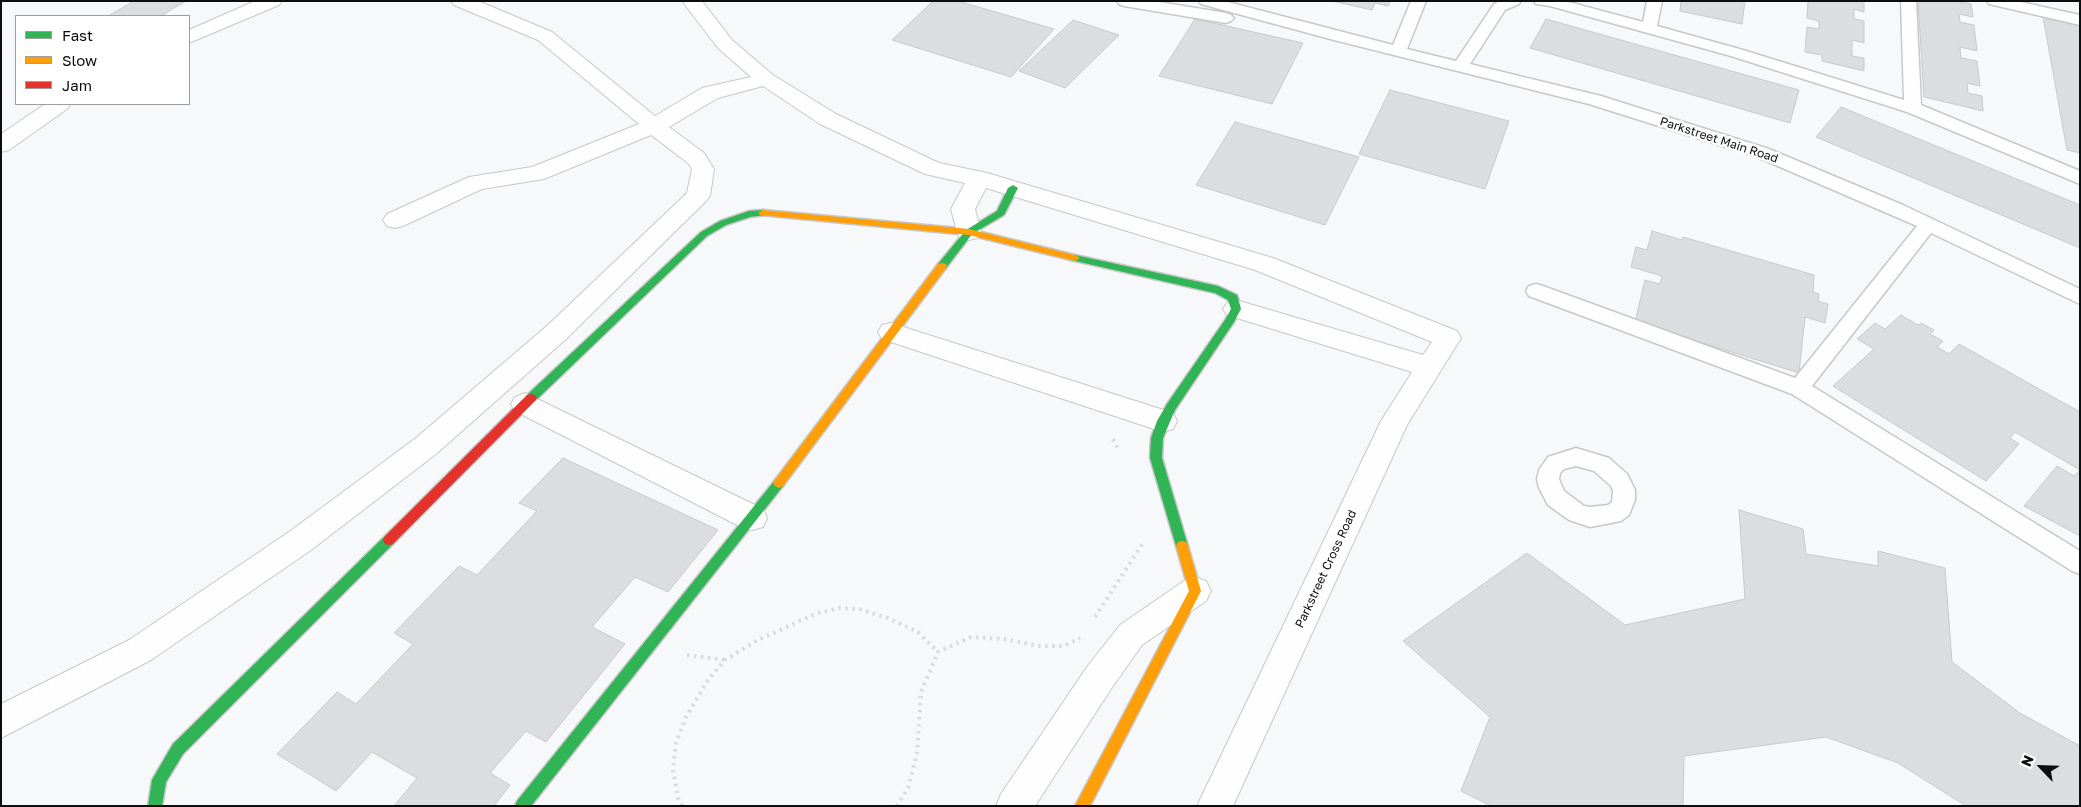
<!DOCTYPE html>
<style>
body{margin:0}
#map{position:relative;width:2081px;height:807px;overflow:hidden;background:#f6f8fa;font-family:"Golos Text",sans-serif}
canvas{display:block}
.frame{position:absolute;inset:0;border:2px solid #0c0d0e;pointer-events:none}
.legend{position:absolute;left:15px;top:15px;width:175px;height:90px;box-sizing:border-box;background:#fff;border:1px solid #9e9e9f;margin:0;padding:6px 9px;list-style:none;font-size:15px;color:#0c0d0e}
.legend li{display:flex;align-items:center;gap:10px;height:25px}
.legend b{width:25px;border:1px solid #9e9e9f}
.north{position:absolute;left:2016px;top:742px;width:50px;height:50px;-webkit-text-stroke:4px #fff;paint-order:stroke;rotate:294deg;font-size:14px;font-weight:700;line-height:20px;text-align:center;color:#0c0d0e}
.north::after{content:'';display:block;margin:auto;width:18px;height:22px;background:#0c0d0e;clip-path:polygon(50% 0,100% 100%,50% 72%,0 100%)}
</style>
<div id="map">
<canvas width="2081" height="807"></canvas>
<div class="frame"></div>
<ul class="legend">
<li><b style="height:6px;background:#30b455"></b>Fast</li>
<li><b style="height:6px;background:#ff9f0a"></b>Slow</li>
<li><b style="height:6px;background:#e5322d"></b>Jam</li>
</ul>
<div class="north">N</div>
</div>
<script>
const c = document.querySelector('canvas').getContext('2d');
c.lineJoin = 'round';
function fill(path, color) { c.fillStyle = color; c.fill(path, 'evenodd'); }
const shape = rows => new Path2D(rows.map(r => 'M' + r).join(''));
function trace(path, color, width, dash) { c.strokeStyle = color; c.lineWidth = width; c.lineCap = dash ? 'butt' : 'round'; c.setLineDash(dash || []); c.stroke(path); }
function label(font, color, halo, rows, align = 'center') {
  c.font = font + ' "Golos Text",sans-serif'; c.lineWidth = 5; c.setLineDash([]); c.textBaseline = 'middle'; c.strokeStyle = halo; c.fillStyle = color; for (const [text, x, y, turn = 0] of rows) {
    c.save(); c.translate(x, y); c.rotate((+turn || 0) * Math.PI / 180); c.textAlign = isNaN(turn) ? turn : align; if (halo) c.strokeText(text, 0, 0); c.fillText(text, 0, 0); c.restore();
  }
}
const building = shape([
 [134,1,186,1,161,16,108,16,134,1],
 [933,1,958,1,1054,29,1011,77,892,40,933,1],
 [1332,1,1390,1,1388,6,1375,3,1372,10,1332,1],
 [1681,1,1745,1,1742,24,1680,11,1681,1],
 [1808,1,1864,1,1864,12,1854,9,1854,19,1864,21,1864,43,1852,40,1852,56,1864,58,1864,71,1822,61,1822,55,1805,52,1807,27,1819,29,1819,21,1807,18,1808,1],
 [1918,1,1957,1,1971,4,1973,17,1959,14,1960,22,1974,25,1977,51,1960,47,1961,58,1977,61,1980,86,1967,83,1968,93,1982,96,1983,111,1924,97,1918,1],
 [2043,17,2080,24,2080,153,2067,150,2043,17],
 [1195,19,1303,43,1272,104,1159,76,1195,19],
 [1546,19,1799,90,1790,123,1530,48,1546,19],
 [1073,20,1119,35,1065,88,1019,71,1073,20],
 [1390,90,1509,121,1485,189,1359,154,1390,90],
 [1841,107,2080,205,2080,248,1816,137,1841,107],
 [1235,122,1359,157,1325,225,1196,185,1235,122],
 [1652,231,1682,240,1683,237,1814,275,1813,292,1819,294,1818,301,1828,304,1825,323,1805,317,1799,373,1635,322,1645,280,1660,284,1662,276,1631,267,1636,247,1647,250,1652,231],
 [1901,315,1918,325,1921,323,1934,330,1930,334,1943,341,1937,347,1949,354,1959,344,2080,412,2080,536,2024,506,2057,466,2074,476,2080,470,2015,432,2010,438,2019,444,1986,481,1833,386,1874,349,1857,339,1875,323,1885,329,1901,315],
 [563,458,718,530,668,592,635,577,592,627,625,644,546,742,526,731,490,773,510,785,494,806,394,806,417,778,372,752,336,791,277,754,337,692,356,704,413,644,394,633,459,566,477,575,537,511,519,503,563,458],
 [1739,510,1803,529,1806,554,1878,566,1878,551,1945,568,1952,662,2020,713,2080,746,2080,806,1966,806,1898,763,1826,737,1684,756,1683,806,1491,806,1461,791,1490,717,1403,641,1527,553,1625,625,1745,599,1739,510]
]);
const path = shape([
 [1113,439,1119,451],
 [1095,617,1143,543],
 [687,655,725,660],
 [682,806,678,798,673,769,676,743,686,717,708,680,725,660,756,641,815,614,839,608,859,609,888,618,918,632,938,652],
 [897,806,908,788,917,754,921,692,938,652,971,637,1004,639,1040,646,1064,646,1080,638]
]);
const lane = shape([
 [1117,1,1153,1,1226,13,1231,15,1234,18,1231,21,1226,23,1124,6,1119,4,1117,1],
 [1199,1,1224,1,1393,45,1411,1,1426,1,1407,49,1456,61,1494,4,1500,1,1521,1,1519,4,1505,10,1470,64,1601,96,1769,149,1903,205,2080,289,2080,304,1931,233,1812,386,2080,551,2080,574,2072,571,1792,394,1529,296,1526,291,1529,286,1536,284,1543,286,1795,378,1917,226,1757,157,1589,104,1334,40,1201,4,1199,1],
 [1534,1,1565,1,1643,22,1647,1,1662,1,1657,26,1743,50,1904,100,1901,1,1916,1,1921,105,2080,171,2080,184,1907,112,1731,56,1550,6,1536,4,1534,1],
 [1987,1,2016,1,2080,15,2080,25,1989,4,1987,1],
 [1576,448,1609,458,1627,474,1635,490,1635,500,1629,515,1621,521,1590,527,1569,520,1548,505,1539,488,1537,479,1539,470,1548,457,1576,448],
 [1576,466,1594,471,1611,486,1613,490,1612,502,1608,505,1590,507,1584,506,1564,491,1559,479,1560,473,1564,469,1576,466]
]);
const street = shape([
 [255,1,282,1,279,5,189,43,189,30,255,1],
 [451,1,478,1,552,32,655,116,702,88,751,77,718,48,682,1,702,1,732,40,773,75,836,114,939,163,987,173,1273,258,1457,331,1461,338,1407,425,1233,806,1197,806,1381,421,1412,372,1227,315,1223,309,1227,303,1236,300,1423,355,1432,342,1255,270,986,188,975,209,981,232,978,238,969,240,960,238,957,232,951,209,965,183,925,174,820,124,763,86,718,98,669,127,704,153,714,169,710,196,706,201,566,339,436,454,311,550,151,660,1,738,1,704,129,640,289,532,416,438,548,325,687,193,692,169,688,163,651,135,544,179,482,189,403,226,395,228,387,226,383,220,387,214,469,177,532,167,639,124,538,40,454,5,451,1],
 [45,104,70,104,67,109,9,150,1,152,1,134,45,104],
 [891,323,1173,413,1177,421,1173,429,1163,432,882,339,878,332,882,325,891,323],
 [525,393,763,509,767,518,763,527,752,530,741,527,515,411,511,404,515,397,525,393],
 [1195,577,1206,581,1211,591,1206,601,1142,645,1111,689,1035,806,996,806,1001,794,1087,667,1120,625,1184,581,1195,577]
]);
const fast = shape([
 [1013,185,1018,188,1004,215,972,234,946,268,938,268,937,266,938,264,966,230,997,211,1008,188,1013,185],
 [763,210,768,213,766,215,750,217,726,225,707,236,535,401,527,401,525,398,527,395,701,232,720,221,749,211,763,210],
 [1075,255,1218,286,1237,295,1238,298,1241,309,1234,322,1175,410,1163,438,1162,458,1188,546,1186,550,1182,551,1178,550,1176,546,1150,458,1151,438,1157,421,1167,404,1225,320,1231,309,1228,300,1215,293,1071,260,1070,258,1071,256,1075,255],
 [779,478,783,480,785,483,783,486,531,806,515,806,517,801,775,480,779,478],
 [389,535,393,536,395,540,393,544,183,754,166,782,162,806,148,806,152,780,173,744,385,536,389,535]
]);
const slow = shape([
 [763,210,969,229,1075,255,1080,258,1075,261,969,235,760,215,758,213,763,210],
 [942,263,946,264,947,266,946,268,783,486,779,488,775,486,773,483,775,480,938,264,942,263],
 [1182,541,1186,542,1188,546,1201,591,1090,806,1075,806,1189,591,1176,546,1178,542,1182,541]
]);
const jam = shape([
 [531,394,535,395,537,398,535,401,393,544,389,545,385,544,383,540,385,536,527,395,531,394]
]);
const streetNames = [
 ["Parkstreet Main Road",1719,140,18],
 ["Parkstreet Cross Road",1326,569,-65]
];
fill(building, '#dbddde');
trace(building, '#c7c9cb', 1);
trace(lane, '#c7c8ca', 3);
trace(street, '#c7c8ca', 2);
trace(fast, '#c7c8ca', 3);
trace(slow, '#c7c8ca', 3);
trace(jam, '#c7c8ca', 3);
trace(path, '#dbdbdb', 4, [2.5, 4.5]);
fill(lane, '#fefefe');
fill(street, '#fefefe');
fill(fast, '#30b455');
fill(slow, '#ff9f0a');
fill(jam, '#e5322d');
label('12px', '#0c0d0e', '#fff', streetNames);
</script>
